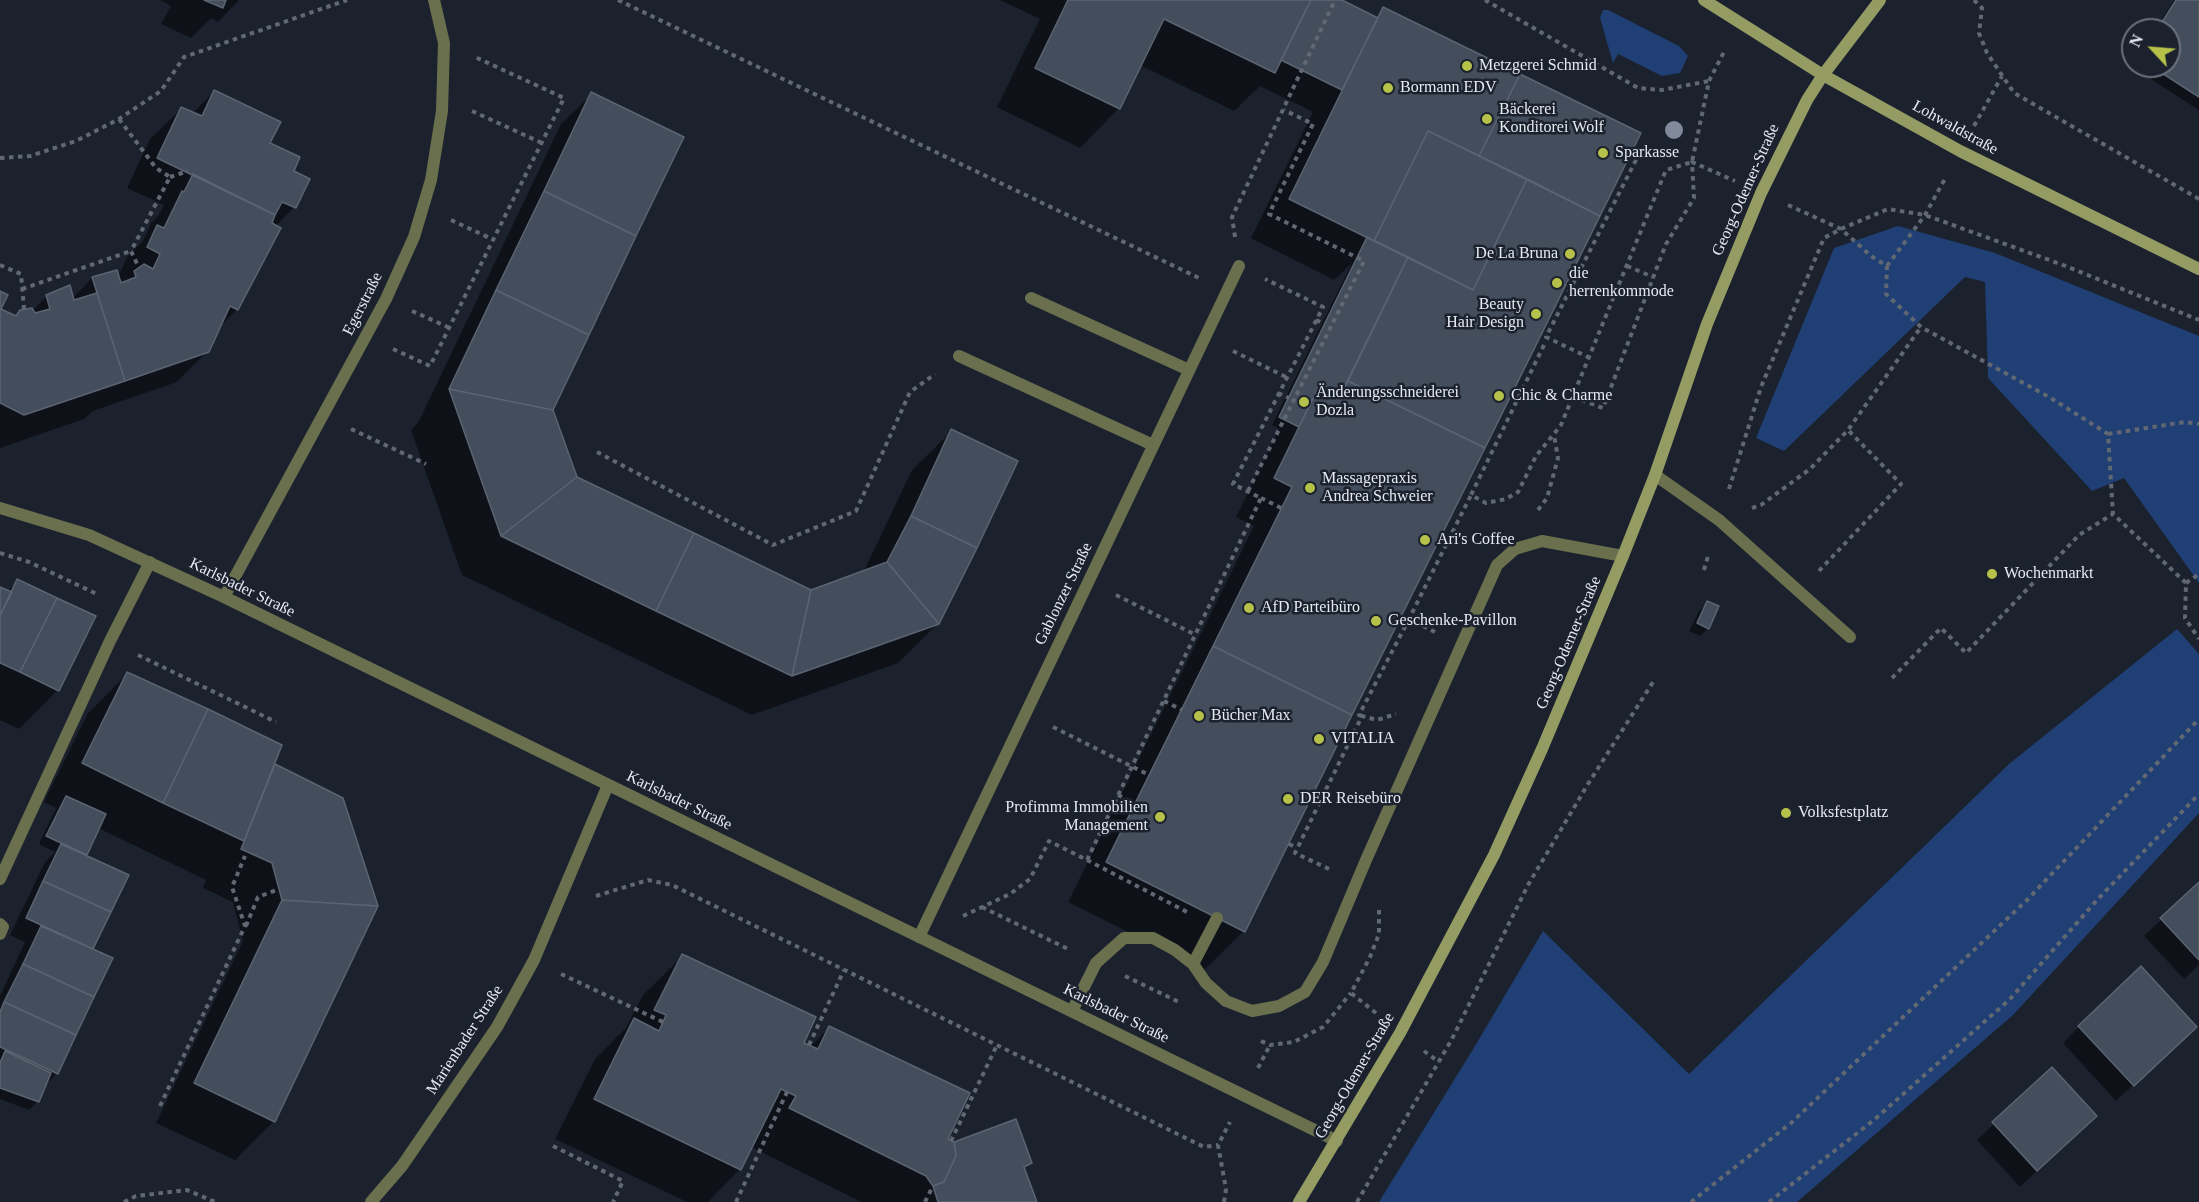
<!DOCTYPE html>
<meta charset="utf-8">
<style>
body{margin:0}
#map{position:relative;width:2199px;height:1202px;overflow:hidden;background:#1b222e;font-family:"Times New Roman",serif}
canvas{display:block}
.north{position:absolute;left:2121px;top:18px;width:60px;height:60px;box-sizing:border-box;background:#1b222e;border:2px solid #6c727d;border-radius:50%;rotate:296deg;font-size:16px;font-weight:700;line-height:24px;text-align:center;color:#e5eaf3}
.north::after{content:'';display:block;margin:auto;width:21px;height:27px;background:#b6c149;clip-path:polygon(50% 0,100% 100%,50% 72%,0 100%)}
</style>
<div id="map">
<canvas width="2199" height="1202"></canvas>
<div class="north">N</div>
</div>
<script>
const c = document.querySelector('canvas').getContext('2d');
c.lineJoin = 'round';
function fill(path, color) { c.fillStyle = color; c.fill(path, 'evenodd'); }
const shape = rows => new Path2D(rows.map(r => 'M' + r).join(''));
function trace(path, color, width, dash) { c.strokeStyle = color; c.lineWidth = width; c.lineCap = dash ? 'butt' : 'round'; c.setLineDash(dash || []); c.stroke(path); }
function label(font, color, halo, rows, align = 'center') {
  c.font = font + ' "Times New Roman",serif'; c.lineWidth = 5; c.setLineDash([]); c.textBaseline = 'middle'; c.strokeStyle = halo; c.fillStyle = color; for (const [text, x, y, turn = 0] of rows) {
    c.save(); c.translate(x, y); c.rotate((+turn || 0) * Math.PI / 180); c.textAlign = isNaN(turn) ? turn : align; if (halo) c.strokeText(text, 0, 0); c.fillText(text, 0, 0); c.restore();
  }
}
const green = shape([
 [1603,10,1608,10,1679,46,1688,56,1680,73,1662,76,1618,54,1613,63,1600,18],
 [1898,226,1995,253,2199,336,2199,583,2124,478,2092,491,1988,378,1985,282,1965,277,1784,451,1756,438,1834,248],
 [2177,629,2199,654,2199,813,2013,1015,1797,1202,1379,1202,1475,1046,1543,931,1689,1074,2009,764]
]);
const shadow = shape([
 [160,0,239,0,218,22,211,18,191,38,161,24,171,6],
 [1000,0,1339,0,1375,18,1384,9,1639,134,1244,931,1204,970,1068,902,1254,526,1236,517,1279,429,1272,425,1352,263,1334,280,1251,238,1313,112,1260,86,1234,111,1140,65,1119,108,1080,148,997,107,1040,19],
 [2174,0,2199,0,2199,110,2132,67,2133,65,2169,66,2169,30,2155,30],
 [214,91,268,144,292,172,294,207,275,227,237,309,219,328,208,351,177,382,93,411,84,419,0,448,0,310,15,317,21,311,32,311,47,296,72,299,92,278,116,272,118,277,127,257,143,241,151,223,158,216,164,205,127,188,150,139,181,109,192,114],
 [118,278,125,282,120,285],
 [592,94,551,411,575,478,811,591,863,573,912,470,952,431,938,623,898,663,752,715,462,575,411,430,419,421,561,124],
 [17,581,58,690,19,729,0,720,0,588,7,592],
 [1707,603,1708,628,1700,636,1689,631,1699,611],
 [127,674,273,765,342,799,274,1121,235,1160,156,1123,243,941,233,902,203,888,206,880,98,828,84,856,127,876,91,950,57,1073,44,1087,37,1102,29,1110,0,1099,0,996,25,942,10,935,45,862,55,852,39,844,56,808,44,802,88,713],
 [2199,884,2199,965,2184,979,2144,936],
 [683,956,801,1044,810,1047,829,1028,945,1140,1030,1163,1024,1169,1035,1202,861,1202,751,1147,740,1169,708,1202,687,1202,555,1139,595,1059,626,1028,643,995],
 [2079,1027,2178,1043,2116,1101,2063,1043],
 [1994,1124,2078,1132,2020,1187,1977,1140]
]);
const building = shape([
 [204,0,226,0,223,8,204,0],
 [1068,0,1311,0,1275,73,1164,19,1120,109,1035,68,1068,0],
 [1311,0,1342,0,1378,18,1342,90,1281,60,1311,0],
 [2176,0,2199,0,2199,97,2151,66,2169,66,2169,30,2157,30,2176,0],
 [1383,7,1520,74,1479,156,1428,131,1374,241,1289,199,1383,7],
 [1520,74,1641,133,1600,216,1479,156,1520,74],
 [214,90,281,122,270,143,300,157,294,171,310,179,296,208,282,202,275,215,157,158,181,107,202,116,214,90],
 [591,92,684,137,636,236,544,191,591,92],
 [1428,131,1527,179,1473,290,1374,241,1428,131],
 [193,174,275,215,272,223,281,228,238,310,230,306,209,352,125,381,92,277,117,270,121,283,136,277,134,271,144,264,153,269,160,254,147,247,157,225,164,228,182,191,184,192,193,174],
 [1527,179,1600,216,1485,448,1348,381,1408,257,1473,290,1527,179],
 [544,191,636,236,589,335,496,290,544,191],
 [1367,237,1408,257,1341,394,1320,384,1299,427,1279,417,1367,237],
 [70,285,74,300,97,293,125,381,24,415,0,403,0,291,8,295,1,309,16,316,20,310,32,308,35,313,50,309,46,295,70,285],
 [496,290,589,335,553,410,449,389,496,290],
 [1348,381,1485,448,1352,715,1213,646,1292,487,1274,478,1320,384,1341,394,1348,381],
 [449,389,553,410,577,477,501,536,449,389],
 [951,429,1018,461,977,548,911,516,951,429],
 [577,477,694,533,656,611,501,536,577,477],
 [911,516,977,548,939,624,887,562,911,516],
 [694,533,811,590,792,676,656,611,694,533],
 [887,562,939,624,792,676,811,590,887,562],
 [17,579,57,598,20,672,0,663,0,616,17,579],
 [0,587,12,592,0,616,0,587],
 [57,598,96,616,59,691,20,672,57,598],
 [1707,601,1719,606,1709,629,1697,623,1707,601],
 [1213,646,1352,715,1245,932,1106,862,1213,646],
 [127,672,208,709,163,803,82,763,127,672],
 [208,709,282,745,244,841,163,803,208,709],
 [275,764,343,798,378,906,282,900,272,863,241,849,275,764],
 [66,796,106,814,87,855,46,836,66,796],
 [61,844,129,875,111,912,43,881,61,844],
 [43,881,111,912,93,949,26,918,43,881],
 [2199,882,2199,960,2160,918,2199,882],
 [282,900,378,906,275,1122,194,1083,282,900],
 [41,926,113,958,94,997,23,964,41,926],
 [682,954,816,1017,804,1043,818,1049,829,1026,970,1093,948,1139,954,1142,956,1156,944,1182,933,1186,926,1176,789,1108,796,1096,781,1089,741,1170,594,1099,634,1018,659,1031,666,1015,654,1010,682,954],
 [23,964,94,997,76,1035,4,1002,23,964],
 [2141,966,2197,1027,2134,1086,2078,1026,2141,966],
 [4,1002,76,1035,58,1074,0,1047,0,1012,4,1002],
 [5,1051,51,1073,39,1102,0,1088,0,1063,5,1051],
 [2052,1067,2097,1116,2037,1171,1992,1122,2052,1067],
 [1016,1119,1032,1163,1024,1167,1037,1202,938,1202,933,1186,944,1182,956,1156,954,1142,1016,1119]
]);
const path = shape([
 [618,0,1199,278],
 [1485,0,1638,88,1662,90,1709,81],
 [1974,0,1982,8,1979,33,1987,53,2014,93,2199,199],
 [472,111,542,143],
 [119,119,156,168,170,177,131,251,139,268],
 [1974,126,2002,76],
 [0,158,30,156,76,141,119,119,161,91,184,57,347,0],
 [170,177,188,171],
 [1788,205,1841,229,1871,256,1887,266,1886,294,1921,327,2049,397,2108,434,2113,514,2186,583,2185,618,2199,639],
 [451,220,494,240],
 [1235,237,1232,217,1335,0],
 [0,265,21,274,24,309],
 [1627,266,1653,277],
 [1887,266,1925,215,1946,177],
 [22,289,131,251],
 [412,311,450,328],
 [1316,320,1325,324],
 [1544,345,1471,495,1486,503,1506,499,1518,492,1536,456,1561,425,1666,170,1692,162,1709,81,1725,50],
 [393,349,430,366,564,98,475,57],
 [1233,351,1286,377],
 [1590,358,1546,337,1638,156],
 [1278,393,1289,398],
 [1573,397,1603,408,1666,244,1694,198,1692,162,1735,181],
 [351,429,426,464],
 [2108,434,2185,422,2199,424],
 [597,452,773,545,856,511,910,392,935,374],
 [1729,489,1761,387,1824,238,1841,229,1888,209,1925,215,2063,265,2199,320],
 [1248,491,1364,261,1269,214,1313,124,1284,110],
 [1261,498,1281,508],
 [1752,508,1761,505,1810,469,1848,430,1921,327],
 [1538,510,1547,498,1558,458,1554,435],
 [0,553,29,562,99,595],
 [1704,570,1709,553],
 [1819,571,1901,484,1848,430],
 [2186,583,2199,574],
 [1116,595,1196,635],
 [1435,632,1409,619,1471,495],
 [138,655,276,722],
 [1892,678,1941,628,1966,653,2079,535,2113,514],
 [1164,701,1182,710],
 [1362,716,1359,715,1409,619],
 [1053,727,1149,775],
 [1118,795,1135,804],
 [1289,844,1297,848],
 [1087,860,1187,912],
 [1329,869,1295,853,1362,716,1377,720,1396,714],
 [596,896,648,880,672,885,1204,1147,1218,1145],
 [982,907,1070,950],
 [963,916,1010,894,1030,879,1049,841,1087,860,1261,498,1233,484,1323,307,1265,279],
 [246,926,258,897,279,889],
 [561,974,663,1022],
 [1125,976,1181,1003],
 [1376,1013,1351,993,1370,957,1379,934,1379,909],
 [1261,1041,1270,1045,1294,1042,1323,1027,1351,993],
 [809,1045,844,970],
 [1424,1051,1439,1062],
 [1258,1068,1270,1045],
 [160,1106,245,926,232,887,245,856],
 [951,1141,997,1045],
 [553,1146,623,1181,613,1202],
 [124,1202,136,1196,187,1190,215,1202],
 [736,1202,787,1092],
 [925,1202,933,1186],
 [1224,1202,1226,1189,1218,1145,1230,1122],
 [1357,1202,1452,1039,1528,885,1588,784,1653,682],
 [1691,1202,1791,1123,2027,900,2199,719],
 [1769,1202,1874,1120,2010,999,2097,900,2199,794]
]);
const lane = shape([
 [1031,298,1189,370],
 [959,356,1153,445],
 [1655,475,1719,520,1850,637],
 [0,879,110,641,150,562],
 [0,924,3,927,0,934],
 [1193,964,1217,918],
 [1072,1011,1096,963,1124,938,1153,938,1175,950,1193,964,1206,983,1226,1001,1252,1011,1279,1006,1305,992,1323,962,1366,860,1497,565,1515,549,1542,541,1623,556]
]);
const street = shape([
 [0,508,89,535,224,597,1337,1141],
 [224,597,386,299,414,237,431,180,442,111,444,43,434,0],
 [919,937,1239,266],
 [371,1202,402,1166,497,1027,534,960,608,785]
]);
const secondary = shape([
 [1704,0,1823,75,1960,151,2199,269],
 [1299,1202,1400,1033,1494,855,1542,749,1623,556,1655,475,1707,324,1761,193,1807,100,1823,75,1880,0]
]);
const trees = [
 [1674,130]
];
const markers = [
 [1467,66,6,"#b6c149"],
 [1388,88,6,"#b6c149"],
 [1487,119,6,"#b6c149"],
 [1603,153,6,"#b6c149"],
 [1570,254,6,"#b6c149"],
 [1557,283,6,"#b6c149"],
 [1536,314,6,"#b6c149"],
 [1499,396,6,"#b6c149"],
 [1304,402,6,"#b6c149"],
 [1310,488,6,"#b6c149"],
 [1425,540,6,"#b6c149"],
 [1992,574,6,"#b6c149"],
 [1249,608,6,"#b6c149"],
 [1376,621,6,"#b6c149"],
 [1199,716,6,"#b6c149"],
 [1319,739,6,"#b6c149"],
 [1288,799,6,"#b6c149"],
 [1786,813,6,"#b6c149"],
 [1160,817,6,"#b6c149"]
];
const poiNames = [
 ["Metzgerei Schmid",1479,66],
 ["Bormann EDV",1400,88],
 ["Bäckerei",1499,110],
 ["Konditorei Wolf",1499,128],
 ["Sparkasse",1615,153],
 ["De La Bruna",1558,254,"right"],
 ["die",1569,274],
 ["herrenkommode",1569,292],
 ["Beauty",1524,305,"right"],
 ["Hair Design",1524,323,"right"],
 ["Änderungsschneiderei",1316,393],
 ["Dozla",1316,411],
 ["Chic & Charme",1511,396],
 ["Massagepraxis",1322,479],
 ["Andrea Schweier",1322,497],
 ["Ari's Coffee",1437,540],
 ["Wochenmarkt",2004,574],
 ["AfD Parteibüro",1261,608],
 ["Geschenke-Pavillon",1388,621],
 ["Bücher Max",1211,716],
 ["VITALIA",1331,739],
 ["DER Reisebüro",1300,799],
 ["Profimma Immobilien",1148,808,"right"],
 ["Management",1148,826,"right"],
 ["Volksfestplatz",1798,813]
];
const streetNames = [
 ["Lohwaldstraße",1955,128,29],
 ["Georg-Odemer-Straße",1746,190,-66],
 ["Egerstraße",363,304,-63],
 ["Karlsbader Straße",242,588,26],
 ["Gablonzer Straße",1064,594,-64],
 ["Georg-Odemer-Straße",1569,643,-67],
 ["Karlsbader Straße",679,801,26],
 ["Karlsbader Straße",1116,1014,26],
 ["Marienbader Straße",465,1040,-57],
 ["Georg-Odemer-Straße",1355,1076,-60]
];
fill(green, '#203f74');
fill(shadow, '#0007');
fill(building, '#444d5b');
trace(building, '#5b6473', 1.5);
trace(path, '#616873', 4, [4.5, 4.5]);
trace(lane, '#6a6f4d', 12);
trace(street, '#6a6f4d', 12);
trace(secondary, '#949b63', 12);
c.fillStyle = '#818a9a';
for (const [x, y] of trees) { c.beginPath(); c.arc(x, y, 9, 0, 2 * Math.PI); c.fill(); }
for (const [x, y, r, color] of markers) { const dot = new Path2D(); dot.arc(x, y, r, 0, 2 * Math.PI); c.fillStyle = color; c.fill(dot); trace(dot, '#1b222e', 2); }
label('16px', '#e5eaf3', '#1b222e', poiNames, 'left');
label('16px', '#e5eaf3', '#1b222e', streetNames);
</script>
